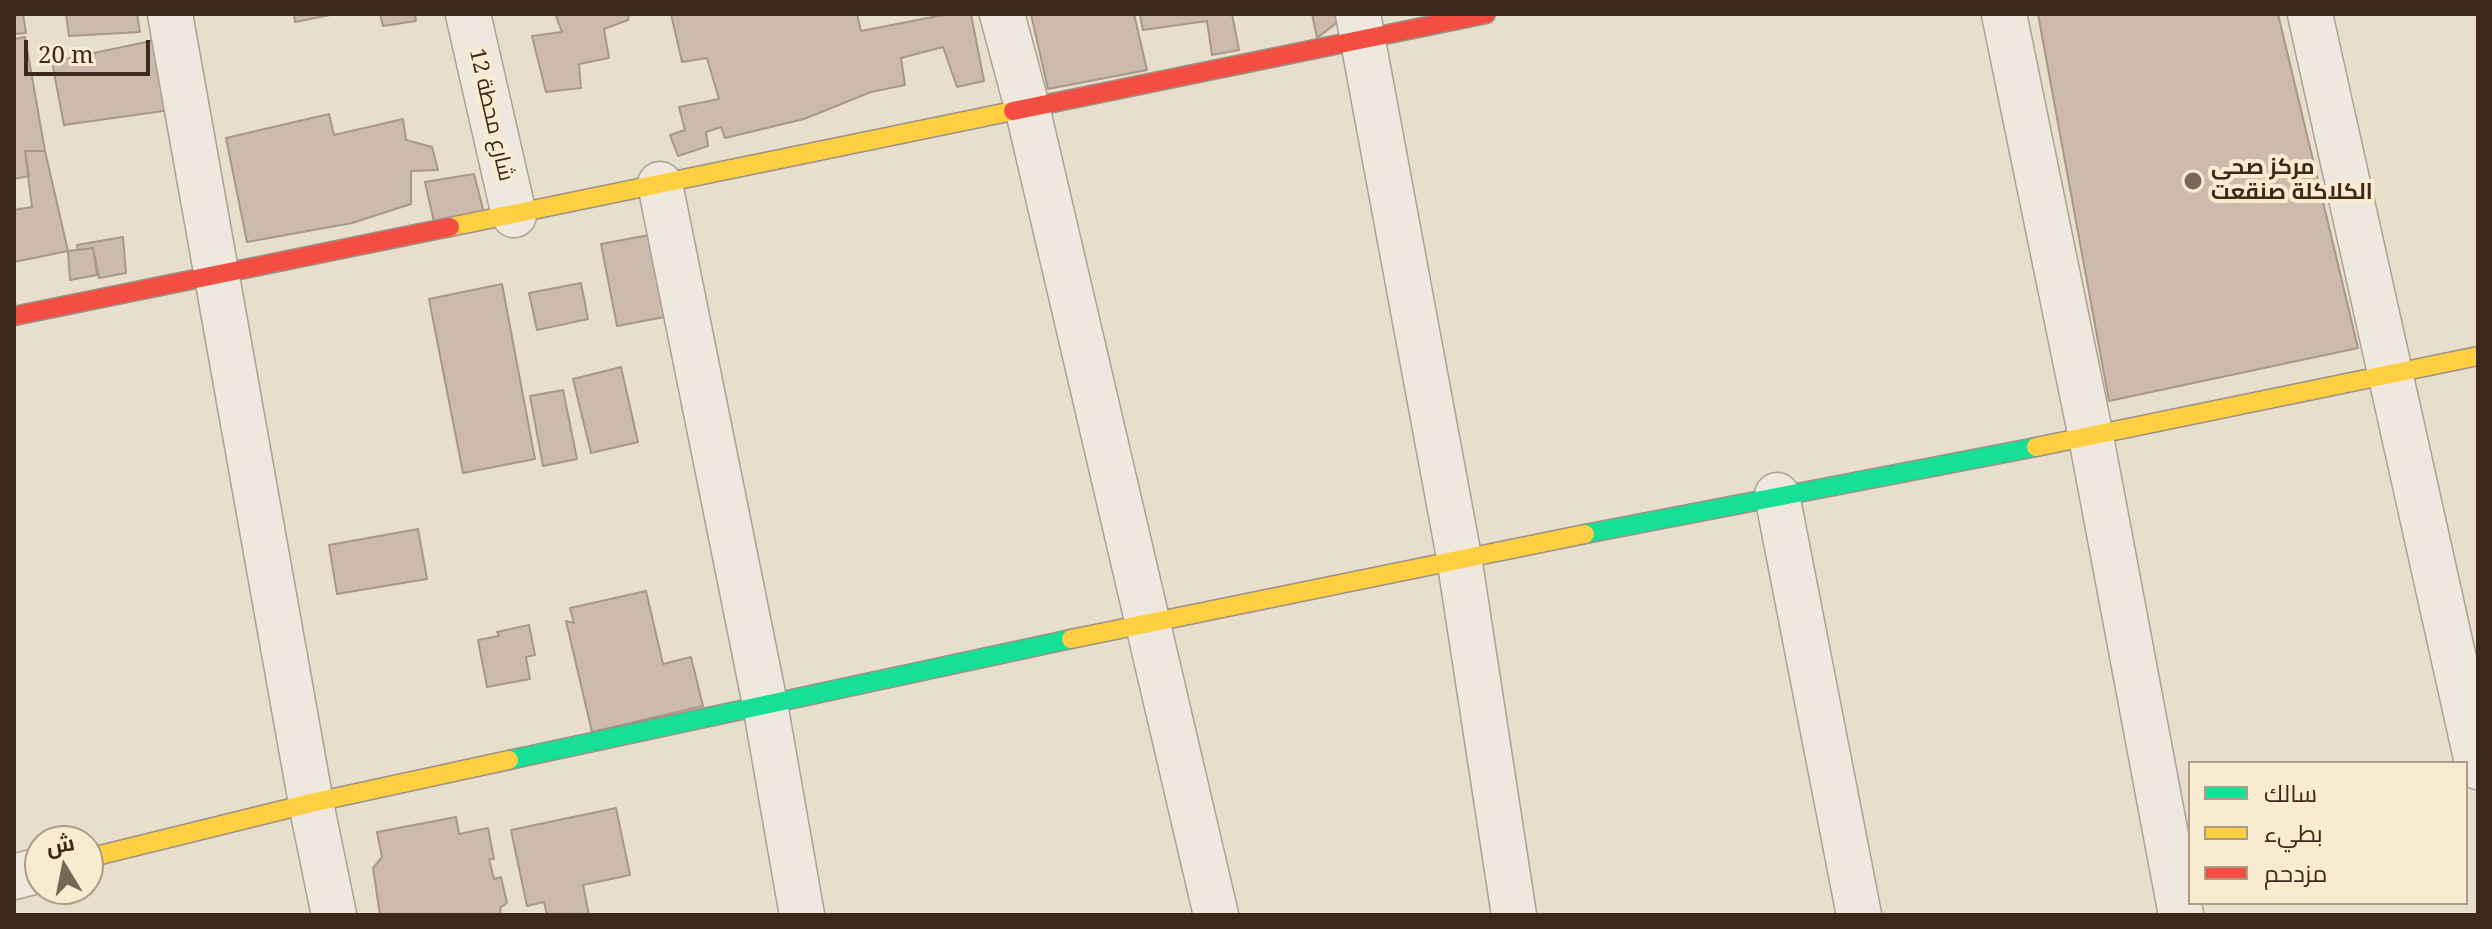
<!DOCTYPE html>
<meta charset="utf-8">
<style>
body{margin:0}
#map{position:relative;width:2492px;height:929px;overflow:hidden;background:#e7decb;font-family:"Noto Serif",Cairo,serif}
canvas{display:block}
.frame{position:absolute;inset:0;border:16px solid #3c291c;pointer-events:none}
.legend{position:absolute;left:2188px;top:761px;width:280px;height:144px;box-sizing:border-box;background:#f9ebd0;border:2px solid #ad9d88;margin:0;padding:10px 14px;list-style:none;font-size:24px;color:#3c291c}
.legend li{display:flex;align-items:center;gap:16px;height:40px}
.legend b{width:40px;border:2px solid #ad9d88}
.north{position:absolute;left:24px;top:825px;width:80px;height:80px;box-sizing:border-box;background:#f9ebd0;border:2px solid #ad9d88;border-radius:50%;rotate:350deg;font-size:22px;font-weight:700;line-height:32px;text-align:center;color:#3c291c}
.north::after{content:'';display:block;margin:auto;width:28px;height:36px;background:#786859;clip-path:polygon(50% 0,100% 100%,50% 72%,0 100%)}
.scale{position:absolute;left:24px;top:40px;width:126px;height:36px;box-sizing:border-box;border:4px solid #3c291c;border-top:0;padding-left:10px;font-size:24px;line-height:28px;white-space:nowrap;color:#3c291c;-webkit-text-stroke:6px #f9ebd0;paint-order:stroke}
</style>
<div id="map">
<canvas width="2492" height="929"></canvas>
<div class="frame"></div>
<ul class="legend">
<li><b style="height:10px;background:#16e098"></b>سالك</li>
<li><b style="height:10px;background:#ffcf43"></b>بطيء</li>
<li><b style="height:10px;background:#f24e42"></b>مزدحم</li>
</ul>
<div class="north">ش</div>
<div class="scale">20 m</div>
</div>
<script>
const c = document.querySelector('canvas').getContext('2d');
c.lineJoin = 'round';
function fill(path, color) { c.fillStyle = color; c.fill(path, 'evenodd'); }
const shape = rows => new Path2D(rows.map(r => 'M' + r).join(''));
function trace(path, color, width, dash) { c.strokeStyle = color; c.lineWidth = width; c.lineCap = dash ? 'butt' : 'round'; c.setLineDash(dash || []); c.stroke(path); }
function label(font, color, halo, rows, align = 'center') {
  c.font = font + ' "Noto Serif",Cairo,serif'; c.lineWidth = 8; c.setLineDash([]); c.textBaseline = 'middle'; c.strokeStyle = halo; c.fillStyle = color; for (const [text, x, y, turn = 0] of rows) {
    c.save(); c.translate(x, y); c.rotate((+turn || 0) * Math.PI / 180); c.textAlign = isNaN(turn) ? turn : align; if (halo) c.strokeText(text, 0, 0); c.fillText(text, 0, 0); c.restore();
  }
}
const building = shape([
 [14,14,23,14,26,33,14,34,14,14],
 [66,14,137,14,140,32,69,36,66,14],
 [294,14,335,14,295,22,294,14],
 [380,14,415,14,416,21,383,26,380,14],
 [563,14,629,14,628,20,604,29,609,58,579,64,581,88,546,92,532,36,562,32,556,16,563,14],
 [671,14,857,14,861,31,948,14,971,14,984,81,957,87,943,47,901,58,905,85,871,92,804,119,725,138,721,127,706,132,708,146,678,156,670,135,685,130,679,107,719,99,707,58,682,62,671,14],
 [1031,14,1134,14,1147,70,1048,89,1031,14],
 [1140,14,1232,14,1239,50,1212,55,1207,21,1143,30,1140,14],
 [1312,14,1348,14,1317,38,1312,14],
 [2038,14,2278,14,2358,348,2109,401,2038,14],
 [25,37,45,151,25,151,29,176,14,179,14,39,25,37],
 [160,39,170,110,64,125,52,62,160,39],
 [329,114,334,135,403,119,406,140,432,147,438,170,411,171,411,204,352,223,247,242,226,138,329,114],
 [25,151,45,151,68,251,14,262,14,210,32,207,25,151],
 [474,174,484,213,434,222,425,182,474,174],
 [660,233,675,315,617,326,601,244,660,233],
 [123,237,126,273,99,278,93,248,78,250,77,245,123,237],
 [93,248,97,275,70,280,68,251,93,248],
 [581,283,588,319,537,330,529,293,581,283],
 [502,284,535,459,463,473,429,299,502,284],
 [621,367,638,442,591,453,573,379,621,367],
 [563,390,577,459,543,466,530,396,563,390],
 [418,529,427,579,337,594,329,545,418,529],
 [646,591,663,664,691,657,703,706,592,732,566,621,574,623,570,608,646,591],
 [529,625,535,655,526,657,530,679,487,687,478,640,499,636,497,632,529,625],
 [616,808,630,875,583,885,589,915,547,915,544,902,527,906,511,830,616,808],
 [456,817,459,834,488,828,494,859,489,859,494,879,501,877,507,903,500,908,501,915,380,915,373,868,382,857,377,832,456,817]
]);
const street = shape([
 [170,14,311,803,334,915],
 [468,14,514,215],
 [1002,14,1027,107,1216,915],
 [1358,14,1459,557,1514,915],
 [2004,14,2091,437,2181,915],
 [2310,14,2478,767],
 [660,184,765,704,802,915],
 [1777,495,1859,915],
 [14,877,40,870]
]);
const fast = shape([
 [1585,534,2036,447],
 [509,760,1071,639]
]);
const slow = shape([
 [450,227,1013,111],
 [2036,447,2478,356],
 [1071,639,1585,534],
 [88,858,311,803,509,760]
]);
const jam = shape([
 [1013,111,1486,14],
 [14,316,450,227]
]);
const markers = [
 [2193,181,10,"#786859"]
];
const streetNames = [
 ["شارع محطة 12",491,115,77]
];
const poiNames = [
 ["مركز صحي",2211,168],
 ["الكلاكلة صنقعت",2211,193]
];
fill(building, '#ccbbac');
trace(building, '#a7988a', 2);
trace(street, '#aca295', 47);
trace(fast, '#9b9285', 21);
trace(slow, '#9b9285', 21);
trace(jam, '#9b9285', 21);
trace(street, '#eee8de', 44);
trace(fast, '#16e098', 18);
trace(slow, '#ffcf43', 18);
trace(jam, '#f24e42', 18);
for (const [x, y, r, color] of markers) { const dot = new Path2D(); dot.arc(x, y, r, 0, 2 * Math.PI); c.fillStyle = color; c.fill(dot); trace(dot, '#f9ebd0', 3); }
label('22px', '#3c291c', '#f9ebd0', streetNames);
label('bold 22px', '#3c291c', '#f9ebd0', poiNames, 'left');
</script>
